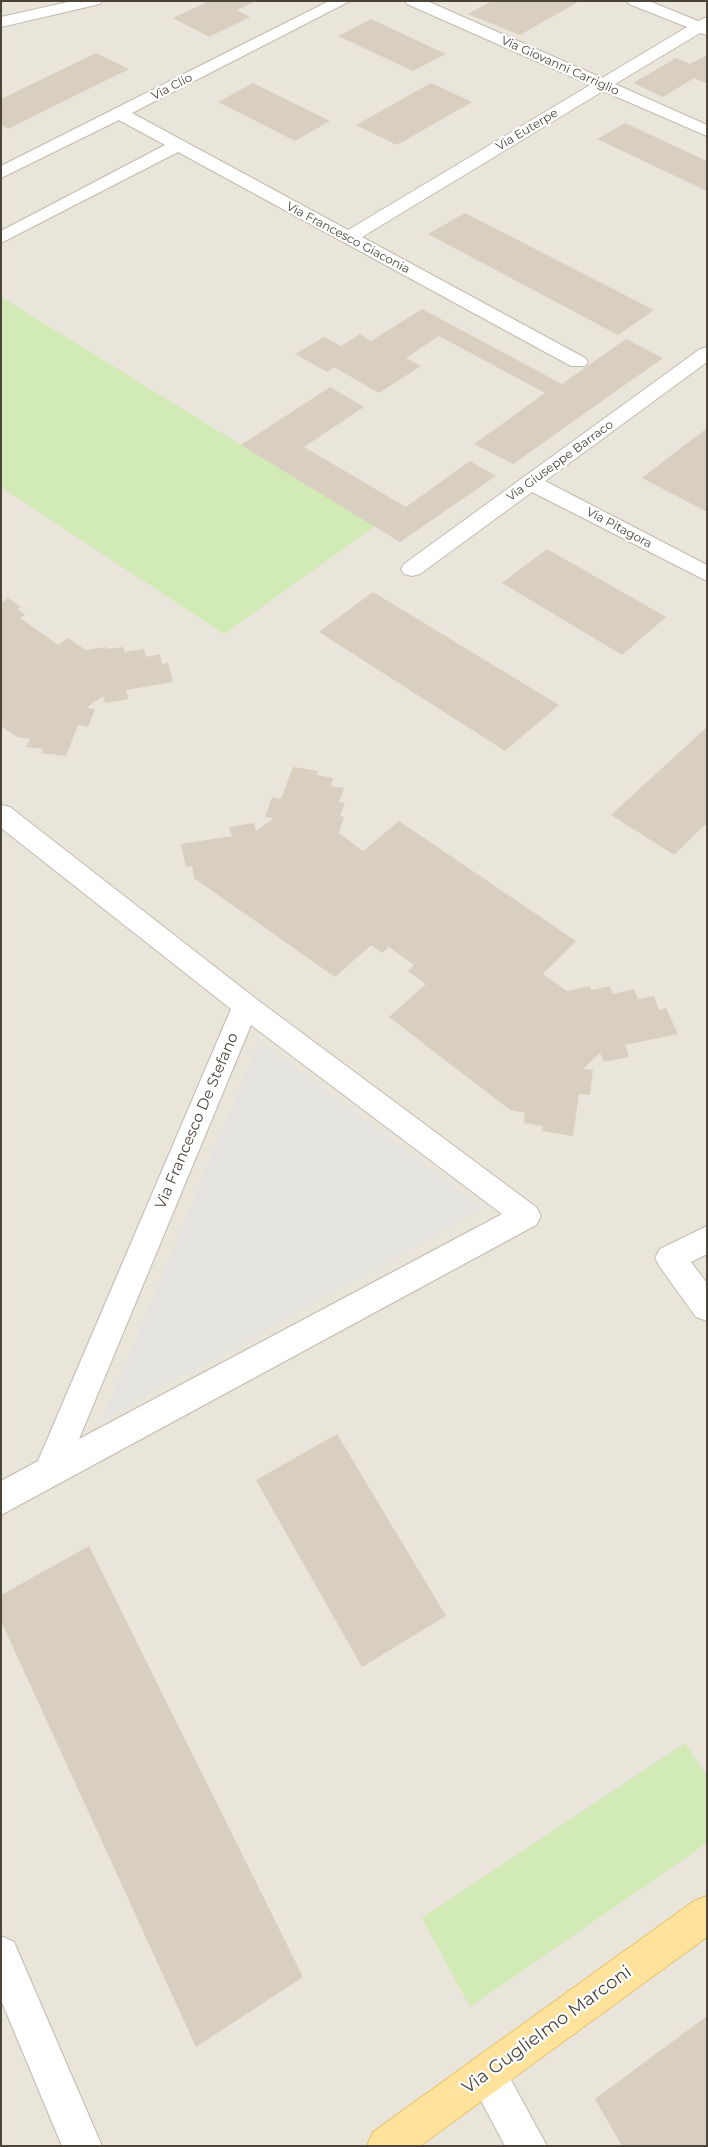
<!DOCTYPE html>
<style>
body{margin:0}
#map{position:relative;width:708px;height:2147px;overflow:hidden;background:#f6f3ec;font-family:Montserrat,sans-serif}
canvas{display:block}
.frame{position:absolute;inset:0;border:2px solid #4b4439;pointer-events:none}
</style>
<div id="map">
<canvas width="708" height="2147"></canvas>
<div class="frame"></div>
</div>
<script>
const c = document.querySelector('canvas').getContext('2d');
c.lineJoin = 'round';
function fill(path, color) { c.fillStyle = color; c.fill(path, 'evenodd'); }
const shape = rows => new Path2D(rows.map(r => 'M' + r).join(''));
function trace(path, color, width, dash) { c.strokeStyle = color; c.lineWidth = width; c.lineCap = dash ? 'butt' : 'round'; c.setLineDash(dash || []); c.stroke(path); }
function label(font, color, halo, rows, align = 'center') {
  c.font = font + ' Montserrat,sans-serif'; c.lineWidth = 4.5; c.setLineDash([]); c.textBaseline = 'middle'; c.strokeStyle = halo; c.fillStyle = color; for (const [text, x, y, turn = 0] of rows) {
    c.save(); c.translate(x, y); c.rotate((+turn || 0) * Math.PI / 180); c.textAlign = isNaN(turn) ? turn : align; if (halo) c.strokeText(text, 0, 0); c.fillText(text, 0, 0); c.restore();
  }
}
const residential = shape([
 [1,1,707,1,707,2146,1,2146]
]);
const green = shape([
 [1,297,241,445,375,526,224,634,1,487],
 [685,1743,707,1776,707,1843,470,2007,422,1918]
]);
const parking = shape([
 [259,1042,483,1209,103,1419]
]);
const building = shape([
 [209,1,256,1,237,10,250,17,209,37,173,18],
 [491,1,580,1,520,35,468,14],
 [371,19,446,54,413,71,338,36],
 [96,53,129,69,8,129,1,125,1,99],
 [707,55,707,84,694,78,663,97,633,83,676,58,690,64],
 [253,83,330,121,295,141,218,102],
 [431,83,472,102,397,145,356,125],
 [625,123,707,161,707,191,597,139],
 [465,213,654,310,618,335,428,234],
 [422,309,562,384,626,339,663,358,513,464,474,444,545,393,439,336,406,358,421,366,379,393,334,367,327,372,295,354,324,337,341,346,360,334,371,341],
 [330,387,364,407,304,447,406,507,470,461,496,476,400,542,241,445],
 [707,428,707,512,642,478],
 [547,549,666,617,622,655,502,583],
 [373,592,559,705,505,751,319,632],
 [8,598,21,607,17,609,25,615,20,618,58,645,68,638,86,650,106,647,107,649,123,647,125,652,144,649,146,657,160,654,162,664,168,663,173,682,126,690,128,699,105,703,103,696,86,708,95,709,88,727,78,725,66,756,41,753,43,749,26,747,30,739,17,737,1,726,1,603],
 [707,727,707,823,674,855,611,815],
 [293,767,318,771,317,775,333,778,331,786,344,788,339,802,345,803,340,816,344,817,339,833,363,851,399,821,576,941,543,974,567,991,590,986,591,990,610,986,613,994,634,989,638,999,654,996,659,1010,666,1008,678,1034,625,1045,629,1057,604,1062,600,1053,583,1069,593,1070,590,1095,579,1094,573,1136,542,1131,543,1126,524,1123,525,1113,510,1110,389,1017,426,984,408,971,414,965,389,947,382,953,371,945,335,977,194,878,192,866,186,867,181,844,232,836,229,827,254,823,256,831,274,818,265,817,272,797,281,799],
 [337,1434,446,1616,362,1667,256,1480],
 [89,1546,303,1977,196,2047,1,1621,1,1595],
 [707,2016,707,2146,622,2146,595,2099]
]);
const minor = shape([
 [72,1,102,1,100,4,1,27,1,17,72,1],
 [329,1,350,1,132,113,348,230,590,85,407,4,405,1,427,1,602,78,687,27,629,4,627,1,649,1,698,21,707,17,707,35,700,33,615,84,707,125,707,136,603,91,362,237,585,358,588,362,585,366,571,366,178,152,1,243,1,231,165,145,119,120,1,178,1,166,329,1],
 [707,347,707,362,545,481,707,565,707,581,532,492,420,574,412,576,404,574,401,569,404,564,700,349,707,347],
 [1,805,10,807,255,998,536,1207,541,1216,536,1225,1,1515,1,1481,38,1461,231,1009,1,828,1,805],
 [251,1025,502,1214,79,1439,251,1025],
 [707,1226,707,1254,691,1262,707,1283,707,1321,696,1317,660,1267,655,1258,660,1249,707,1226],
 [1,1936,14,1942,102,2146,62,2146,1,2000,1,1936],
 [486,2055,500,2060,547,2146,505,2146,467,2074,472,2060,486,2055]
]);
const major = shape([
 [707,1896,707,1937,420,2146,367,2146,373,2132,694,1901,707,1896]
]);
const farStreetnames = [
 ["Via Giovanni Carriglio",560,66,24],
 ["Via Clio",172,87,-27],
 ["Via Euterpe",527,130,-31],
 ["Via Francesco Giaconia",348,238,28],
 ["Via Giuseppe Barraco",560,461,-36],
 ["Via Pitagora",619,528,28]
];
const streetNames = [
 ["Via Francesco De Stefano",197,1121,-67]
];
const nearStreetnames = [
 ["Via Guglielmo Marconi",547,2030,-36]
];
fill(residential, '#eae5da');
fill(green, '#d2eab5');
fill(parking, '#e5e3e0');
fill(building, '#d8cfc1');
trace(minor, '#c2bbae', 2);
trace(major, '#e6c16a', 2);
fill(minor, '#fff');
fill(major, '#ffe39c');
label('12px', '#4b4439', '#fff', farStreetnames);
label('15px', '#4b4439', '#fff', streetNames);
label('18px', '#4b4439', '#fff', nearStreetnames);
</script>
